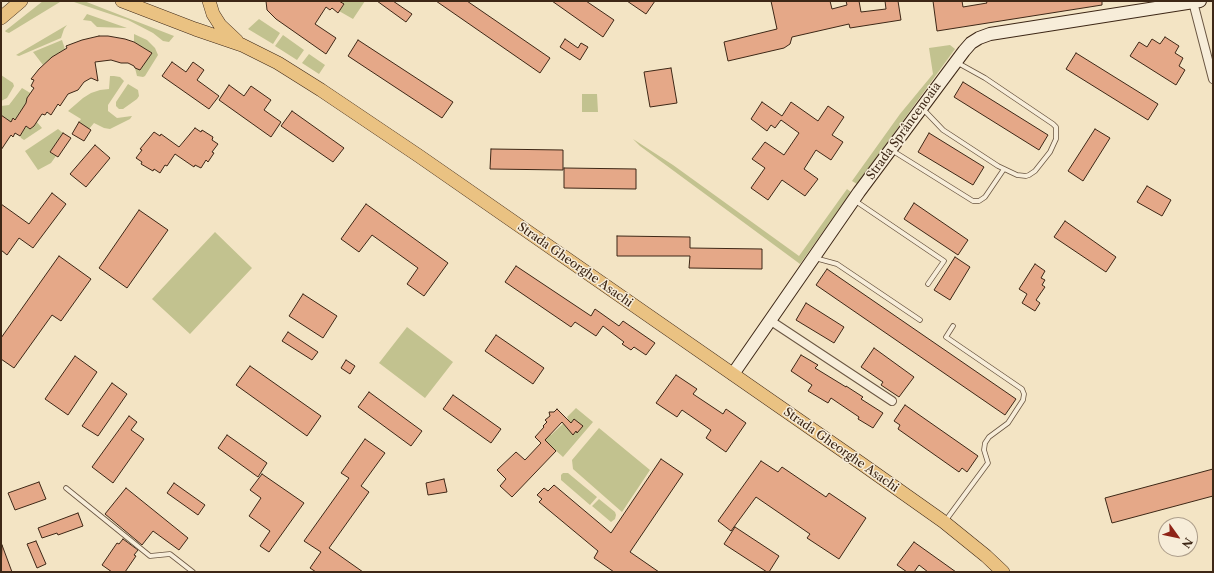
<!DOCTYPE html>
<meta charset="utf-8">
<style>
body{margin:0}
#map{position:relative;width:1214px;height:573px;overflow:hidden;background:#f3e4c4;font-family:"Libre Caslon Text",serif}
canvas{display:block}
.frame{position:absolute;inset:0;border:2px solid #3d2716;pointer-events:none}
.north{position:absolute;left:1158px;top:517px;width:40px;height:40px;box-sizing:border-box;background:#f7edd9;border:1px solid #ad9e8b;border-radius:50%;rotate:123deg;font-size:11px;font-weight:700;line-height:16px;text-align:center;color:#3d2716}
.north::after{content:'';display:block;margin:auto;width:14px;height:18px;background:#8f2418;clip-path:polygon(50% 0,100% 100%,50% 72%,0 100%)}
</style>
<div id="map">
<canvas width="1214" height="573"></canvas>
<div class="frame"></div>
<div class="north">N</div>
</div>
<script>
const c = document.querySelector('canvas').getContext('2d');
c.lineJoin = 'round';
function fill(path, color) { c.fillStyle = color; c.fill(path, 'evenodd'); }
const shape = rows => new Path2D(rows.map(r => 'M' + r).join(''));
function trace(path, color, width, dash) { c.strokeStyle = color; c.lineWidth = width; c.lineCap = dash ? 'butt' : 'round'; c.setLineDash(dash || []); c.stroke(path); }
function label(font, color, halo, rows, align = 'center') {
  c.font = font + ' "Libre Caslon Text",serif'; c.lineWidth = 3; c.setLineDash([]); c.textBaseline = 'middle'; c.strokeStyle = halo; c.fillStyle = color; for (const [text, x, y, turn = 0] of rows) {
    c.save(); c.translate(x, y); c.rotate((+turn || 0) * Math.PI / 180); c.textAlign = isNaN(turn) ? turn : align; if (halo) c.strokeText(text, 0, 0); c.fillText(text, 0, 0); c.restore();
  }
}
const green = shape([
 [43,1,67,1,60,2,9,33,6,32,5,31],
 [71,1,84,1,174,36,169,42,163,41,153,33,128,20],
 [343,1,365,1,353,19,339,11,344,5,342,3],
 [87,14,127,28,97,27,91,21,83,20],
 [259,19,280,33,273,44,248,29],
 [67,25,64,29,61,38,19,56,16,55],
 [134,34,147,40,155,48,158,55,145,76,143,77,137,76,135,68,140,70,151,53,134,42],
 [283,35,304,50,297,60,275,46],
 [62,40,65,49,52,57,43,65,33,52],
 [950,45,955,49,857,184,852,181,900,114,933,74,929,48],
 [309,54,325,65,319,74,302,63],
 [1,75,13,83,14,86,7,98,1,101],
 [110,76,114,76,120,77,124,81,108,105,108,111,117,118,132,116,130,119,110,129,104,128,94,123,89,129,79,122,81,119,68,111,83,98,91,93,100,90,109,89],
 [128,84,138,90,139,96,137,99,123,109,119,109,116,106,116,102],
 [22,88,32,94,26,103,27,104,15,120,13,118,11,122,1,115,1,106,9,105],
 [582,94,597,94,598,112,582,112],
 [36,121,42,128,24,140,21,138,20,136,26,126,30,129,35,125],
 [58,129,63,133,50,152,56,156,51,163,38,170,25,151],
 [633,139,673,165,799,256,847,189,851,192,800,264,640,146],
 [215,232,252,268,190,334,152,299],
 [407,327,453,362,425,398,379,363],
 [576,408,593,422,563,457,544,440,549,434,551,435,568,419,567,417],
 [599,428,650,470,622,512,573,469,572,460],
 [563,473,568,473,597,497,590,505,561,480,561,475],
 [599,499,615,512,616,515,615,519,611,522,592,506]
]);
const building = shape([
 [266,1,339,1,344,4,338,13,332,8,330,10,326,7,315,24,336,38,326,54,276,19,267,10,266,1],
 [377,1,393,1,412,14,406,22,377,1],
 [436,1,467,1,550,58,540,73,436,1],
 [552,1,586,1,614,20,603,37,552,1],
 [627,1,655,1,646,14,627,1],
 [771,1,830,1,832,9,847,5,846,1,859,1,861,12,886,9,885,1,898,1,901,20,850,28,849,24,792,37,790,44,784,48,728,61,724,42,777,29,771,1],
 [933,1,962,1,963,7,987,3,986,1,1102,1,1102,5,937,31,933,1],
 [99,36,108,36,125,39,134,42,152,53,140,70,135,68,134,66,128,63,121,63,111,60,95,62,98,81,91,78,84,82,78,90,68,94,60,106,58,104,51,115,47,112,45,115,42,114,34,126,30,129,26,126,20,136,15,133,13,137,11,135,1,150,1,115,11,122,13,118,15,120,26,103,27,98,34,88,31,86,34,80,31,79,39,69,52,57,67,48,66,46,82,40,99,36],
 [1165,37,1179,46,1175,53,1183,58,1179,66,1185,70,1176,85,1130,56,1139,42,1147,47,1152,39,1160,44,1165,37],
 [565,39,578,48,581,43,588,47,580,60,560,47,565,39],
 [358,40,453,102,442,118,348,56,358,40],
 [1076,53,1158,104,1148,120,1066,69,1076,53],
 [172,62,186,72,193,62,204,70,197,80,219,96,209,109,162,76,172,62],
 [671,68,677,103,650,107,644,72,671,68],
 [963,82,1048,135,1039,150,954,97,963,82],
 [229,85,244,96,251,86,271,100,264,110,281,122,271,137,219,100,229,85],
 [762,102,782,116,791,102,818,121,828,106,844,117,832,135,843,142,831,160,816,150,804,169,818,179,805,196,782,180,768,200,751,188,765,168,752,159,765,142,784,155,799,133,781,120,775,128,771,125,767,131,751,119,762,102],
 [292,111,344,148,333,162,281,126,292,111],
 [79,122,91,130,84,141,72,134,79,122],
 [195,128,201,132,202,130,213,137,212,140,218,144,212,152,214,153,208,162,206,160,201,168,195,165,194,167,175,154,167,166,165,165,160,173,154,169,153,171,141,164,142,162,136,158,142,150,140,149,154,132,160,136,161,134,179,147,195,128],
 [1095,129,1110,138,1083,181,1068,171,1095,129],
 [63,133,71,138,58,157,50,152,63,133],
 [929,133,984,167,973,185,918,152,929,133],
 [95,145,110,158,86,187,70,174,95,145],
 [491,149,563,150,563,170,490,169,491,149],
 [564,168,636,169,636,189,564,188,564,168],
 [1147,186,1171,200,1162,216,1137,202,1147,186],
 [52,193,66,204,33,248,19,238,7,255,1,250,1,204,29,224,52,193],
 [914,203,968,240,958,255,904,219,914,203],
 [366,204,448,263,424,296,407,284,418,268,372,235,359,252,341,239,366,204],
 [139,210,168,230,127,288,99,268,139,210],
 [1065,221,1116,257,1106,272,1054,237,1065,221],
 [617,236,690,237,690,248,762,249,762,269,689,268,690,256,617,256,617,236],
 [59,256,91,279,61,321,52,315,14,368,1,359,1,338,59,256],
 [955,257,970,267,950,300,934,290,955,257],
 [1035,264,1045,271,1041,278,1045,280,1042,285,1045,287,1036,300,1040,303,1035,311,1022,303,1027,294,1019,289,1035,264],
 [516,266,591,316,595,309,619,326,623,321,655,343,646,355,634,347,631,350,622,344,624,342,603,326,596,336,575,322,571,327,505,282,516,266],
 [827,269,1016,399,1005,415,816,285,827,269],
 [303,294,337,316,323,338,289,316,303,294],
 [806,303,844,327,834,343,796,320,806,303],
 [288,332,318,352,312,360,282,341,288,332],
 [496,335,544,368,533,384,485,351,496,335],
 [874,348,914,377,899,397,881,385,883,382,861,367,874,348],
 [801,355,818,365,815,368,846,387,846,386,863,397,861,399,883,413,873,428,858,419,859,417,831,398,828,403,808,391,812,385,791,371,801,355],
 [75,356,97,372,68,415,45,399,75,356],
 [346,360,355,366,350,374,341,368,346,360],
 [250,366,321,416,307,436,236,385,250,366],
 [676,375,697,389,693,394,723,414,726,409,746,423,726,452,706,438,711,430,682,410,677,417,656,403,676,375],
 [112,383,127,394,98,436,82,426,112,383],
 [369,392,422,431,411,446,358,407,369,392],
 [453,395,501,429,491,443,443,409,453,395],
 [905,405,978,456,967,472,962,468,959,472,898,429,900,425,894,421,905,405],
 [557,409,571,423,574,419,583,426,577,433,576,431,573,435,562,422,545,440,556,451,512,497,500,486,506,479,497,470,516,452,525,460,541,443,535,437,544,427,543,426,547,422,545,420,550,416,549,412,554,412,557,409],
 [129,416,137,422,131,430,144,439,113,483,92,467,129,416],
 [227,435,267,463,258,477,218,448,227,435],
 [365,439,385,453,361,486,369,492,329,548,363,572,316,572,310,568,321,552,304,541,349,478,341,473,365,439],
 [661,459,683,474,630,552,659,572,614,572,594,558,598,551,539,502,542,499,537,495,544,488,548,491,554,485,611,533,661,459],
 [761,461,778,472,782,467,826,497,829,493,866,518,839,559,807,538,810,534,756,497,731,531,718,521,761,461],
 [1213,469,1213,496,1112,523,1105,498,1213,469],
 [262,474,304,503,269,552,260,546,270,531,249,516,261,498,250,490,262,474],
 [444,479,447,492,428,495,426,483,444,479],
 [39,482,46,499,15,510,8,493,39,482],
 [174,483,205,505,198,515,167,493,174,483],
 [126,488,188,538,179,550,153,531,142,545,105,514,126,488],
 [78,513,83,526,58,535,57,533,42,538,38,528,78,513],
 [735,527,779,556,769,572,767,572,724,544,735,527],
 [123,539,138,550,134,555,136,556,125,572,112,572,102,565,117,543,119,544,123,539],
 [36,541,46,564,37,568,27,544,36,541],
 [914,542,956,572,928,572,919,565,914,572,907,572,897,565,914,542],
 [2,545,12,572,1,572,2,545]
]);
const lane = shape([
 [923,109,943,130,998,166,1017,175,1026,176,1029,175,1035,171,1050,152,1056,139,1056,127,1053,124,985,78,958,63],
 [893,151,973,201,979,201,985,197,1004,169],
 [854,200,944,261,928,284],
 [815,258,837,264,920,320],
 [66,488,150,556,170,554,193,572],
 [946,520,988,463,984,450,985,443,989,437,1008,423,1023,400,1024,394,1022,389,946,337,953,326]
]);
const street = shape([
 [1193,2,1213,79],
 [771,321,892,401]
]);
const secondary = shape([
 [733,374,859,192,964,51,971,43,979,38,990,34,1200,1]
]);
const primary = shape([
 [122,1,195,29,242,45,278,63,321,90,419,156,862,464,944,522,986,556,1003,572],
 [209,1,213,14,220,25,237,41],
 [1,18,21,1]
]);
const streetNames = [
 ["Strada Sprâncenoaia",904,131,-54],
 ["Strada Gheorghe Asachi",575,265,35],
 ["Strada Gheorghe Asachi",841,450,35]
];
fill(green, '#c2c28f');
fill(building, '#e5a888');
trace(building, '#3d2716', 1);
trace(lane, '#6a5642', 5.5);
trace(street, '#6a5642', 10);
trace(secondary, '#3d2716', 14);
trace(primary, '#3d2716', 14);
trace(lane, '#f7edd9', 4);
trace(street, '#f7edd9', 8);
trace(secondary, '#f7edd9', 12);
trace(primary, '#eac282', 13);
label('12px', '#3d2716', '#f7edd9', streetNames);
</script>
